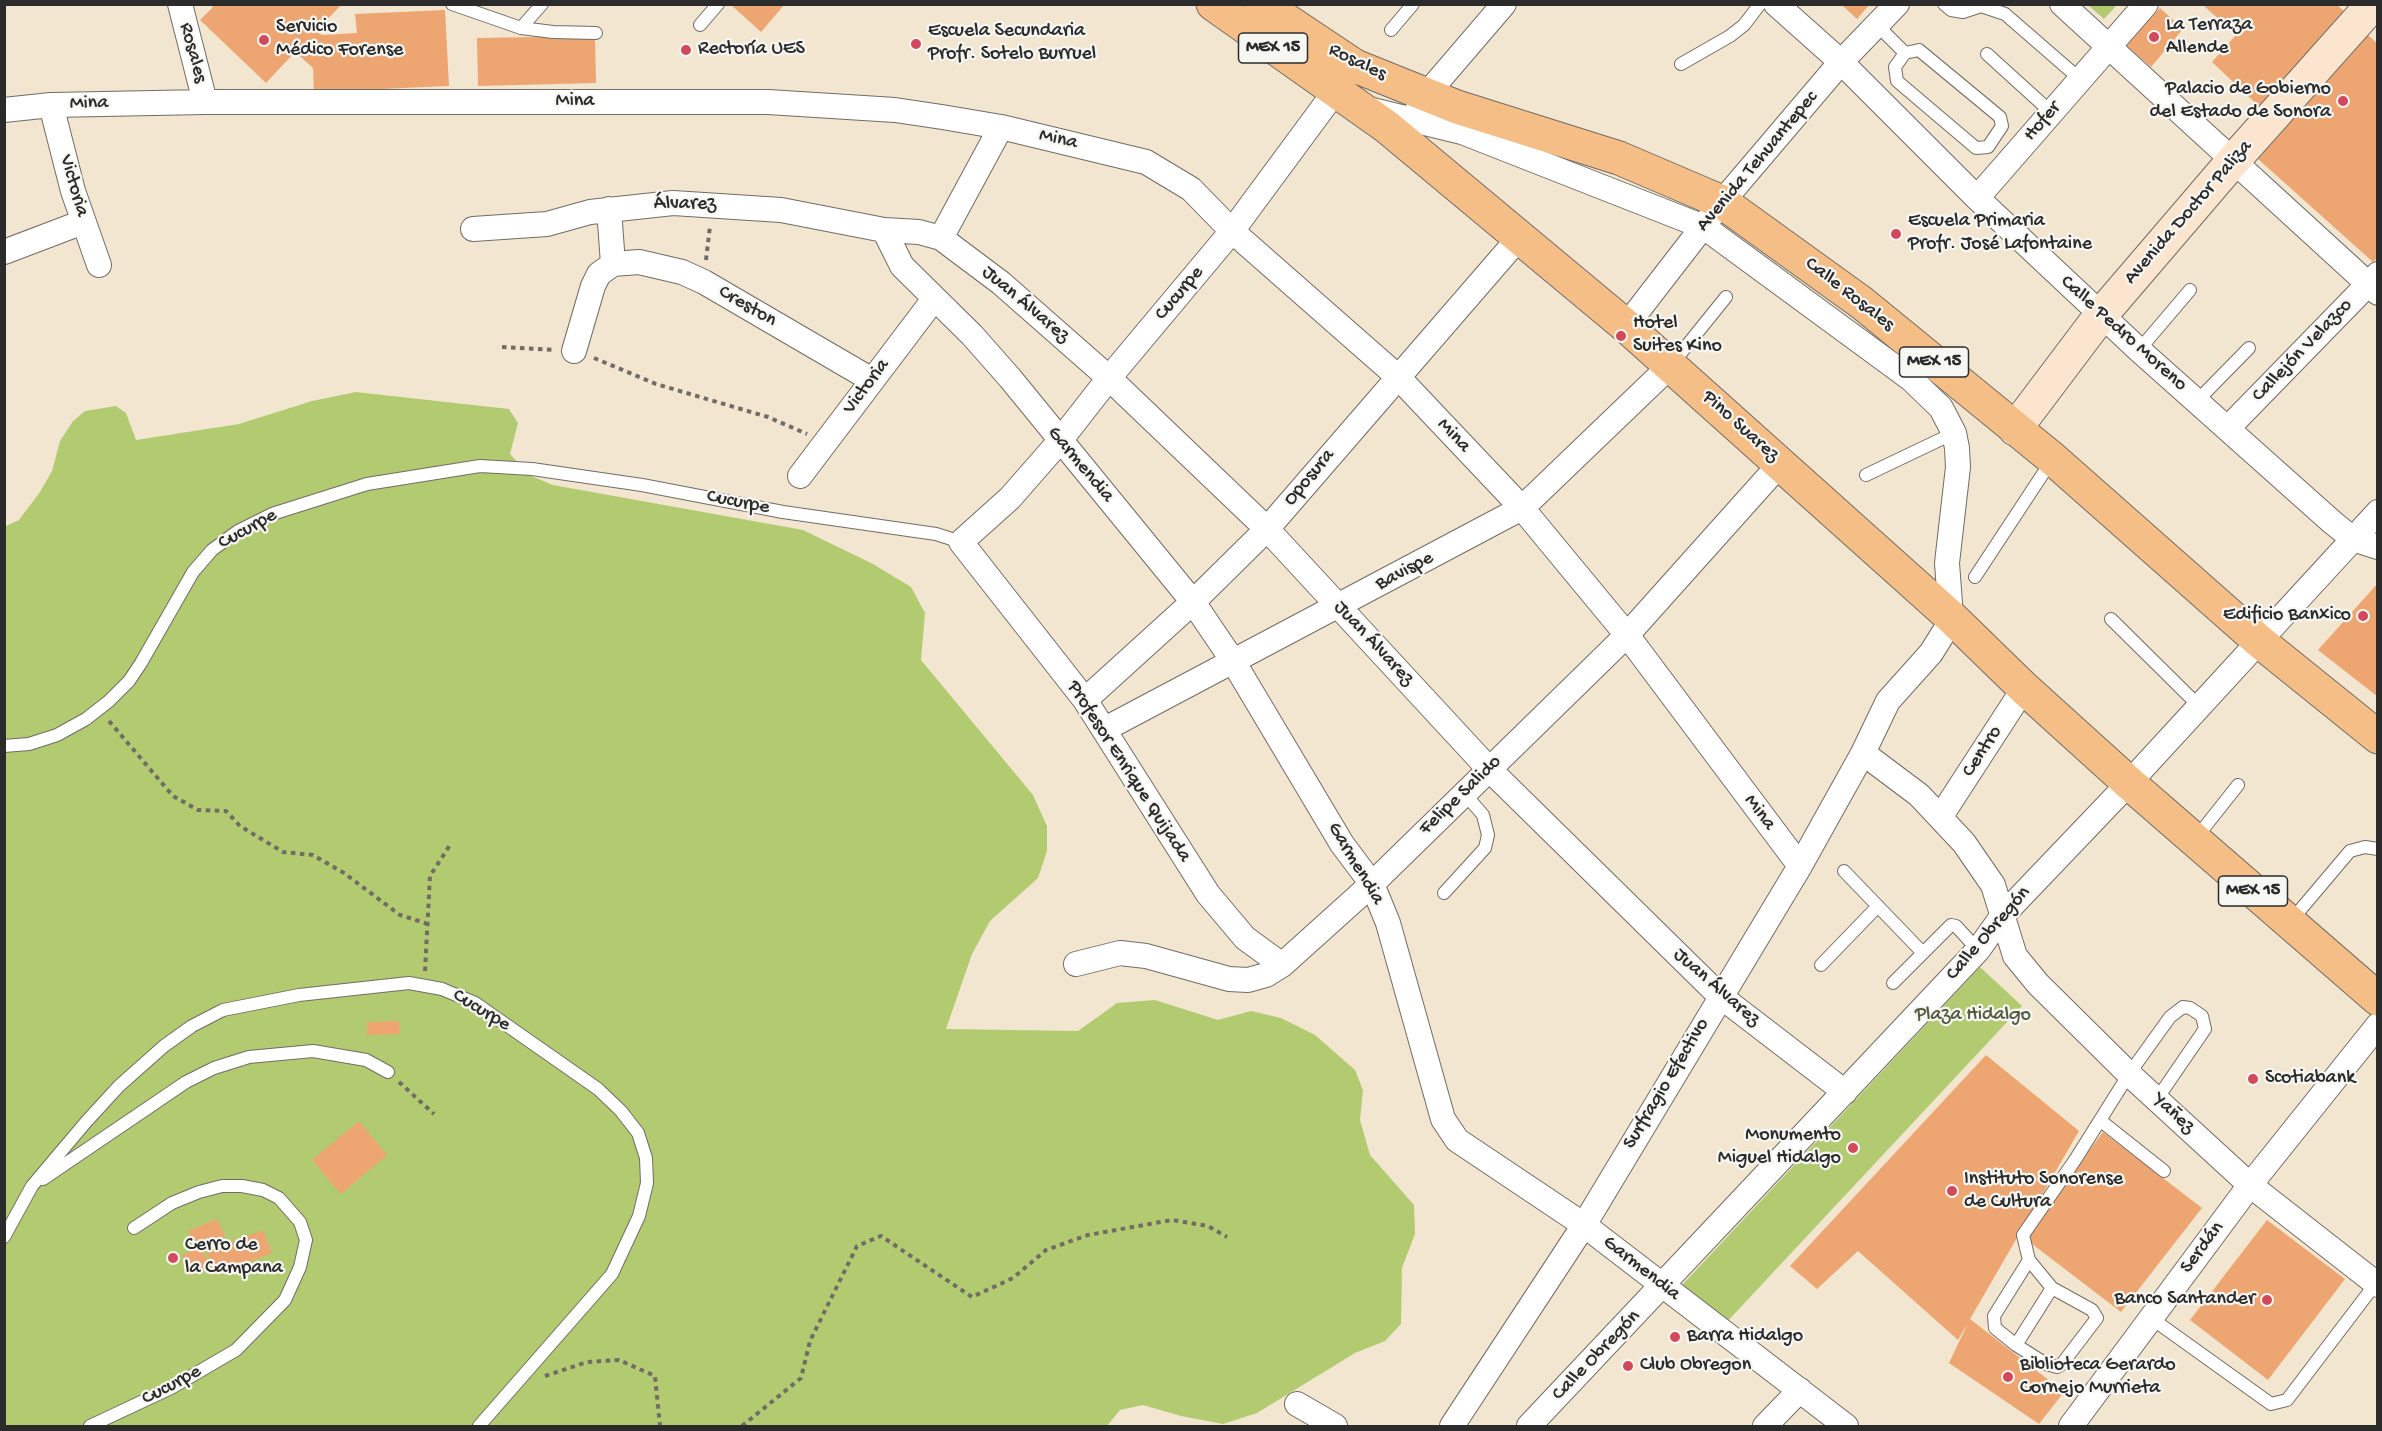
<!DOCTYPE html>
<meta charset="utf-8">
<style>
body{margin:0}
#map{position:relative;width:2382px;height:1431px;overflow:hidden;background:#f3e6d1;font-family:"Gochi Hand",sans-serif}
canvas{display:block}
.frame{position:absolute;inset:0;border:6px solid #2b2b2b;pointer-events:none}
</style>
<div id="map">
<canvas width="2382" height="1431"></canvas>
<div class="frame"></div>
</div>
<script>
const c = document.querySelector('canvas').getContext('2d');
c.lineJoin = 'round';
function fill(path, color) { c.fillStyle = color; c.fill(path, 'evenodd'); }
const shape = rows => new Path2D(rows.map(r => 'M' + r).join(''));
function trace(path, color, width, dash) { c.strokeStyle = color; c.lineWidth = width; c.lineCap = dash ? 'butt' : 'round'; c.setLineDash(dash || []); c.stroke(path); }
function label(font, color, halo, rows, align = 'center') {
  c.font = font + ' "Gochi Hand",sans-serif'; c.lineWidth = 4.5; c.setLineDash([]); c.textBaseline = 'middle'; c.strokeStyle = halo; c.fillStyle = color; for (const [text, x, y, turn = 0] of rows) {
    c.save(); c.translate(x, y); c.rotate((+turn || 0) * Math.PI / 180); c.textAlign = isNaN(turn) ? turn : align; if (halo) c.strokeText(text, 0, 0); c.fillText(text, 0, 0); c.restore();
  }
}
const green = shape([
 [2088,5,2117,5,2104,19],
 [356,392,509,409,518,423,510,454,529,475,553,485,803,530,873,564,911,587,925,613,921,660,1033,795,1047,826,1047,851,1038,878,990,921,972,954,946,1029,1078,1031,1117,1003,1155,1000,1218,1020,1251,1011,1281,1018,1315,1035,1355,1070,1363,1090,1360,1120,1370,1155,1414,1205,1415,1234,1402,1268,1401,1324,1385,1341,1355,1353,1257,1413,1223,1424,1181,1416,1143,1405,1120,1410,1107,1426,5,1426,4,527,19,520,40,492,52,471,60,441,73,421,85,411,116,406,126,413,136,440,239,424,312,401],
 [1980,967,2022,1006,1724,1325,1682,1285]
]);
const building = shape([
 [211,4,342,4,319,28,321,35,357,33,355,14,445,10,449,86,314,92,313,68,295,52,266,83,200,20,213,7],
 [730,4,785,4,761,32],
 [1841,4,1870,4,1857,19],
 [2202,4,2336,4,2352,18,2266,113,2212,62,2236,35],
 [2160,8,2183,29,2151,67,2125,44],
 [2368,35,2378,44,2378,257,2373,262,2258,159],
 [595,36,596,83,478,86,477,38],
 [2378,583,2378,697,2318,650],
 [399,1021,400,1034,367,1035,367,1022],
 [1986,1055,2079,1131,1970,1319,2064,1392,2039,1424,1949,1363,1968,1323,1958,1340,1858,1251,1817,1289,1790,1266],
 [359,1121,387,1155,341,1194,312,1160],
 [2103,1132,2202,1208,2121,1312,2023,1237],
 [217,1219,225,1236,196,1248,188,1231],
 [2267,1220,2345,1279,2268,1380,2190,1320],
 [263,1230,272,1253,216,1276,207,1252],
 [202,1247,211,1268,191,1276,182,1255]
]);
const path = shape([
 [706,260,710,226],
 [502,347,555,350],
 [594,358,656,384,768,417,807,434],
 [109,721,173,796,198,810,226,811,240,826,283,852,313,855,344,873,400,915,428,924],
 [425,971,430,876,450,845],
 [399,1082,434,1114],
 [545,1376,587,1362,619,1360,655,1376,660,1426],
 [742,1426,801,1378,810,1341,857,1246,881,1236,972,1297,1013,1278,1046,1250,1088,1235,1172,1220,1208,1226,1227,1237]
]);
const lane = shape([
 [452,4,521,28,553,32,596,33],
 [1944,4,1951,10,1963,12,1981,6,2005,14,2081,80],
 [700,25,718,4],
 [1877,25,1905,53],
 [521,28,542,4],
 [1391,30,1413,4],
 [1919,50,2000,117,2002,126,1988,147,1976,148,1897,81,1895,67,1905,53,1919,50],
 [1987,54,2052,113],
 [1681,64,1730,36,1744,25,1760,4],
 [2139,350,2190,290],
 [1672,364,1726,297],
 [2197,401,2249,348],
 [1866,475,1954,433],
 [1975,577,2052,460],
 [2111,619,2199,706],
 [4,746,29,744,57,735,86,719,109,701,129,681,141,663,193,572,212,550,238,531,272,514,367,484,480,466,532,469,642,485,783,512,936,534,961,542],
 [2196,838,2238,785],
 [1844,871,1923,953],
 [1444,893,1485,848,1488,835,1483,815,1464,793],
 [2290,922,2350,851,2365,847,2378,849],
 [1821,965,1878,906],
 [1893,983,1951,925,1956,926,1978,950],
 [2101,1121,2164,1171],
 [43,1179,186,1082,214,1068,249,1057,313,1051,366,1060,388,1072],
 [4,1237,32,1186,86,1122,119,1086,164,1046,192,1026,223,1010,299,995,409,983,442,989,475,1003,598,1089,621,1111,638,1133,646,1158,647,1183,639,1216,612,1274,479,1426],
 [2052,1288,2016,1345,2046,1364,2057,1367,2062,1364,2097,1318,2092,1310,2052,1288,2029,1260,2023,1235,2075,1160,2129,1074,2170,1017,2183,1007,2190,1008,2202,1016,2205,1029,2157,1099],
 [2151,1318,2271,1404,2287,1400,2376,1283],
 [2016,1345,1995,1328,1994,1316,2029,1260],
 [90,1426,171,1388,236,1350,285,1300,300,1267,306,1240,300,1222,279,1198,263,1190,242,1186,222,1186,199,1192,172,1203,134,1228]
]);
const street = shape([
 [180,4,205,102],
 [1776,4,1841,62,1977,198,2139,350,2332,522,2353,539,2378,547],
 [2062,4,2378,293],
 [51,105,73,191,99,265],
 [1418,108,1426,95,1504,4],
 [1368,109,1462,132,1704,227,1911,379,1941,408,1954,433,1957,448,1958,467,1947,563,1951,617,1946,629,1931,653,1888,701,1863,753,1800,866,1584,1225,1452,1426],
 [4,110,51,105,205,102,768,102,895,110,942,117,1001,127,1146,162,1191,189,1232,231,1397,376,1522,508,1627,635,1800,866],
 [1977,198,2146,4],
 [609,209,613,264],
 [473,229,547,224,590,212,673,203,781,210,884,230,902,266,972,335,1010,378,1193,602,1233,661,1342,844,1372,884,1388,923,1443,1119,1457,1140,1584,1225,1846,1426],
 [884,230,919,232,941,238,1001,283,1109,378,1267,529,1489,769,1720,996,1845,1092],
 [941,238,1001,127],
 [4,252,83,222],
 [1626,326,1722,202,1841,62,1897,4],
 [574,351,593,286,599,274,613,264,639,262,682,272,704,282,872,380],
 [2228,428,2378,274],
 [800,476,934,299],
 [1085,700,1193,602,1267,529,1518,239],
 [1105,729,1522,508,1670,366],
 [1863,753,1919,795,1964,843,1993,885,2015,956,2038,984,2129,1074,2250,1185,2378,1285],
 [1941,816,2024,688],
 [1076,964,1120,953,1146,956,1229,979,1248,980,1266,975,1282,965,1372,884,1627,635,1780,464],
 [1282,965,1245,938,1208,894,1085,700,961,542,1010,498,1059,442,1109,378,1232,231,1345,78],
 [1297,1404,1335,1426],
 [1529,1426,1978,950,2003,915,2129,783,2378,512],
 [1765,1426,1800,1390],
 [2071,1426,2250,1185,2378,1025]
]);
const secondary = shape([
 [2015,429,2101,315,2232,162,2373,4]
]);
const primary = shape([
 [1213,4,1387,127,1626,326,1951,617,2024,688,2129,783,2378,999],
 [1262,4,1355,66,1457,107,1619,158,1722,202,1862,303,2053,459,2259,641,2378,737]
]);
const markers = [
 [2154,37,6,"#d1495b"],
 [264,40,6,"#d1495b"],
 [916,44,6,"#d1495b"],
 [686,50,6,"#d1495b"],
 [2343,101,6,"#d1495b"],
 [1896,234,6,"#d1495b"],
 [1621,336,6,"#d1495b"],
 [2363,616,6,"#d1495b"],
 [2253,1079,6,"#d1495b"],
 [1853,1148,6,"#d1495b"],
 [1952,1191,6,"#d1495b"],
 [173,1258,6,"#d1495b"],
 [2267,1300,6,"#d1495b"],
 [1675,1337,6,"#d1495b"],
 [1628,1366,6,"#d1495b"],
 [2008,1377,6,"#d1495b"]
];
const shields = [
 [1273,48,69],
 [1934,362,69],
 [2253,891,69]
];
const shieldNames = [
 ["MEX 15",1273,48],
 ["MEX 15",1934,362],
 ["MEX 15",2253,891]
];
const poiNames = [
 ["La Terraza",2166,26],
 ["Allende",2166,49],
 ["Servicio",276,28],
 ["Médico Forense",276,51],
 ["Escuela Secundaria",928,32],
 ["Profr. Sotelo Burruel",928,55],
 ["Rectoría UES",698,50],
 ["Palacio de Gobierno",2331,90,"right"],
 ["del Estado de Sonora",2331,113,"right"],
 ["Escuela Primaria",1908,222],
 ["Profr. José Lafontaine",1908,245],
 ["Hotel",1633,324],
 ["Suites Kino",1633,347],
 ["Edificio Banxico",2351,616,"right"],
 ["Scotiabank",2265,1079],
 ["Monumento",1841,1136,"right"],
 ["Miguel Hidalgo",1841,1159,"right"],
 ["Instituto Sonorense",1964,1180],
 ["de Cultura",1964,1203],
 ["Cerro de",185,1246],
 ["la Campana",185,1269],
 ["Banco Santander",2255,1300,"right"],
 ["Barra Hidalgo",1687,1337],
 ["Club Obregon",1640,1366],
 ["Biblioteca Gerardo",2020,1366],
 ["Cornejo Murrieta",2020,1389]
];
const streetNames = [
 ["Rosales",192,53,75],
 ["Rosales",1357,63,26],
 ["Mina",575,102],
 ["Mina",89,104,-1],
 ["Hofer",2043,122,-49],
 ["Mina",1058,140,13],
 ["Avenida Tehuantepec",1758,162,-50],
 ["Victoria",73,186,74],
 ["Álvarez",685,205],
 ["Avenida Doctor Paliza",2189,213,-49],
 ["Cucurpe",1180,294,-50],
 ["Calle Rosales",1849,295,38],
 ["Juan Álvarez",1025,305,40],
 ["Creston",747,307,30],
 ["Calle Pedro Moreno",2123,334,42],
 ["Callejón Velazco",2303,351,-46],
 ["Victoria",867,387,-53],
 ["Pino Suarez",1740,427,42],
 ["Mina",1453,436,47],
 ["Garmendia",1080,465,50],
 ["Oposura",1310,478,-50],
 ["Cucurpe",738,503,11],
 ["Cucurpe",248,530,-29],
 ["Bavispe",1405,572,-28],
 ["Juan Álvarez",1373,644,47],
 ["Centro",1983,752,-57],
 ["Profesor Enrique Quijada",1128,772,57],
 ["Felipe Salido",1461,796,-44],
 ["Mina",1759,813,53],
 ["Garmendia",1355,864,59],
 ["Calle Obregón",1989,934,-49],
 ["Juan Álvarez",1716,988,41],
 ["Cucurpe",481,1011,31],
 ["Surfragio Efectivo",1667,1084,-59],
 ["Yañez",2173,1114,43],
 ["Serdán",2203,1248,-53],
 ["Garmendia",1641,1269,38],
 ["Calle Obregón",1597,1356,-46],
 ["Cucurpe",172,1386,-28]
];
const parkNames = [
 ["Plaza Hidalgo",1973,1016]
];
fill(green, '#b2cb71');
fill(building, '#eda671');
trace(lane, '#716c65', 14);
trace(street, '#716c65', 26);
trace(secondary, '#716c65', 35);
trace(primary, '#716c65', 35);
trace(path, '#716c65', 4, [4.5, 4.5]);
trace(lane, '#fff', 12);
trace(street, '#fff', 24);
trace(secondary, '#fbe5cf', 33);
trace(primary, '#f6be87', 33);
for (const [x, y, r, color] of markers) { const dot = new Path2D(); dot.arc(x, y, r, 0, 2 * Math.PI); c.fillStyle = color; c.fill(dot); trace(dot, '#f6f6f2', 2); }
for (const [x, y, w] of shields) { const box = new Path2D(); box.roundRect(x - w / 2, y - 15, w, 30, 4.5); c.fillStyle = '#f6f6f2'; c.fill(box); trace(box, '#2b2b2b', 1.5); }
label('bold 18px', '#2b2b2b', null, shieldNames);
label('20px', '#2b2b2b', '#f6f6f2', poiNames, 'left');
label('20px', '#2b2b2b', '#f6f6f2', streetNames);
label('20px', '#545b40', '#f6f6f2', parkNames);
</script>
